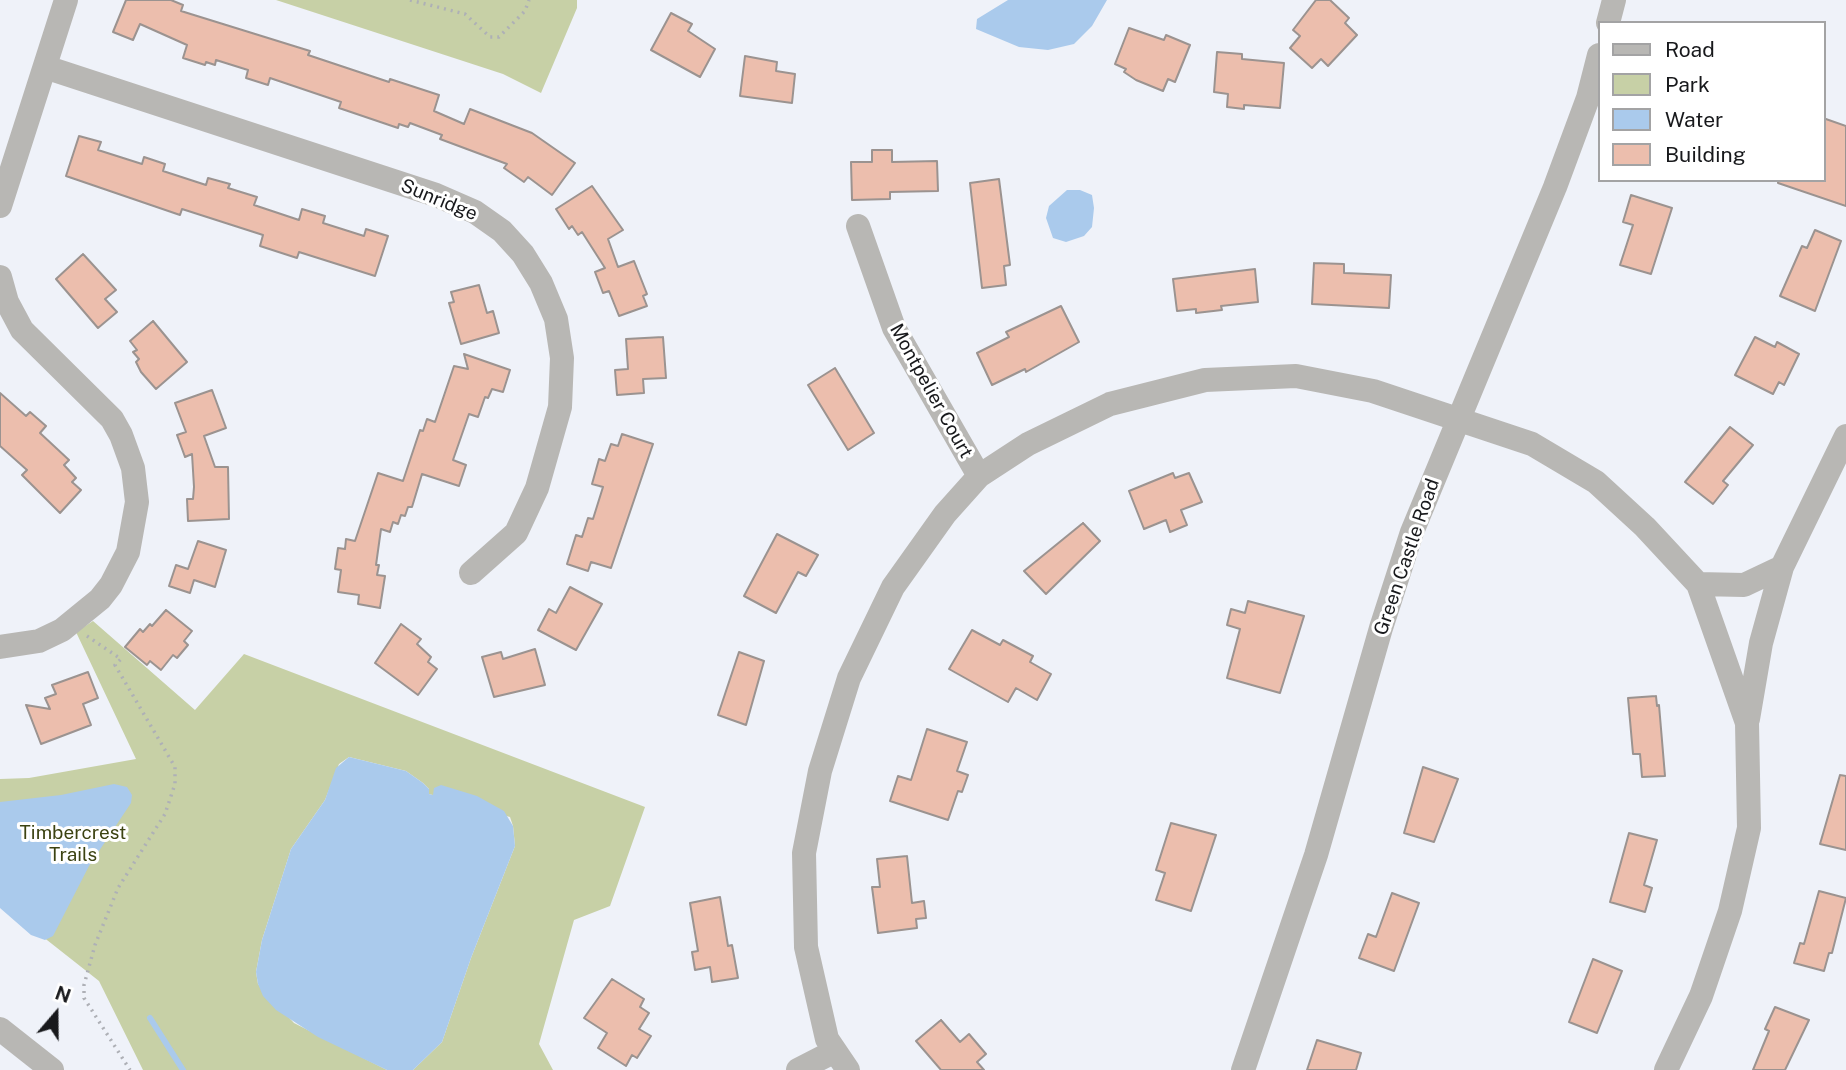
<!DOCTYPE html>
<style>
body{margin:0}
#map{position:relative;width:1846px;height:1070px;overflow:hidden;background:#eff2f9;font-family:"Public Sans",sans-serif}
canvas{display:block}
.legend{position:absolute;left:1598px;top:21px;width:228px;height:161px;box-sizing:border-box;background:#fff;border:2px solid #a3a3a4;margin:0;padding:9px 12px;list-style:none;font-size:21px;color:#18191c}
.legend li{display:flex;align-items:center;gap:14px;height:35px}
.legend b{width:35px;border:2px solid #a3a3a4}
.north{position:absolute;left:21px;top:979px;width:70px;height:70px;-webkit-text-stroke:5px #fff;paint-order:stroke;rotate:20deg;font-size:19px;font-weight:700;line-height:28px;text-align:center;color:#18191c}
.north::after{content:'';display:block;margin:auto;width:24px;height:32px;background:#18191c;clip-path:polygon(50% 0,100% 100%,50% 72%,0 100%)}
</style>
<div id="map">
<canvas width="1846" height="1070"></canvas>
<ul class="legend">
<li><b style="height:9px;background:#b8b7b4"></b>Road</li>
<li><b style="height:19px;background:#c7d0a6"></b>Park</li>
<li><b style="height:19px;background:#aacaec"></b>Water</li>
<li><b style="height:19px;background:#ecbead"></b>Building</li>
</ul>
<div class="north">N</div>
</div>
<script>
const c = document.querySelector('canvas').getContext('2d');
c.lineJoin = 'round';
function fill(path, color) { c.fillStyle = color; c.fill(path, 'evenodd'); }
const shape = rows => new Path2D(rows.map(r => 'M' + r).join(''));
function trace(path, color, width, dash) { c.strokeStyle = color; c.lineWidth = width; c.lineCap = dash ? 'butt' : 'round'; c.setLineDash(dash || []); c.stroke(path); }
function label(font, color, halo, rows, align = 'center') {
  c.font = font + ' "Public Sans",sans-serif'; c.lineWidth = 6; c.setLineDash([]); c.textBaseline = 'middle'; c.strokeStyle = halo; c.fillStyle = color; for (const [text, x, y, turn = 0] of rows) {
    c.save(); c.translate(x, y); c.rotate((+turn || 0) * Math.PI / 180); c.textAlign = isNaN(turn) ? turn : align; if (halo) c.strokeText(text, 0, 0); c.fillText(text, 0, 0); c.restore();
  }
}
const green = shape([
 [276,0,577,0,577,8,541,93,503,74],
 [93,621,195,710,244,654,645,807,610,906,574,920,539,1044,553,1070,413,1070,442,1042,471,958,515,846,513,826,510,817,429,794,429,789,423,783,406,771,349,757,339,764,325,800,291,849,262,940,256,972,258,984,294,1023,387,1070,143,1070,99,981,0,903,0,779,29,778,136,759,76,632]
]);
const water = shape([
 [1008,0,1107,0,1092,26,1074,44,1048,50,1019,47,976,29,977,19],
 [1067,190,1080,190,1092,195,1094,208,1092,227,1084,236,1066,242,1053,238,1046,218,1049,206],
 [349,757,406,771,423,783,429,789,429,794,433,795,434,788,441,785,477,796,504,811,513,826,515,846,471,958,442,1042,413,1070,387,1070,318,1037,276,1010,263,996,258,984,256,972,262,940,291,849,325,800,336,768],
 [114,784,127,787,132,795,131,803,89,866,53,936,45,940,31,935,0,908,0,802,61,795]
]);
const stream = shape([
 [150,1018,183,1070]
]);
const building = shape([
 [126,0,171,0,183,5,181,11,310,51,308,55,389,82,390,79,439,95,434,111,464,124,470,109,532,133,575,163,552,195,528,177,524,182,504,168,507,164,440,139,442,135,410,123,408,127,399,124,398,128,339,108,341,102,270,78,268,85,246,78,248,70,216,60,215,65,206,62,205,65,183,58,187,45,140,24,133,40,113,32,126,0],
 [1316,0,1330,0,1349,18,1345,23,1357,35,1328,66,1321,59,1312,68,1290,48,1300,36,1293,30,1316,0],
 [671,13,692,24,688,31,715,49,700,77,651,50,671,13],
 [1129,28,1164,40,1166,35,1190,45,1175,82,1168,79,1163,91,1136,80,1124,72,1126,69,1115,64,1129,28],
 [1217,52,1242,54,1242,59,1284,63,1280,108,1244,105,1244,109,1227,107,1228,94,1214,92,1217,52],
 [745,56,777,62,776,71,795,74,792,103,740,96,745,56],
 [1823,118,1846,126,1846,206,1778,183,1778,180,1823,180,1823,118],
 [79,136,101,142,98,150,142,164,144,157,165,164,163,171,206,185,208,178,230,184,228,188,257,197,254,205,299,220,302,209,325,216,323,223,364,236,366,229,388,236,375,276,299,252,297,258,260,246,263,235,182,209,180,215,66,176,79,136],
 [872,150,892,150,892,162,937,161,938,191,890,192,890,199,852,200,851,162,872,162,872,150],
 [999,179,1010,265,1004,266,1006,285,982,288,970,183,999,179],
 [592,186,623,230,608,239,618,267,634,261,647,294,643,296,647,306,619,316,609,291,603,293,595,272,605,268,582,232,578,235,572,226,569,229,556,209,592,186],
 [1631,195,1672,208,1651,274,1620,265,1633,225,1623,222,1631,195],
 [1815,230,1841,241,1815,311,1780,296,1802,246,1807,248,1815,230],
 [83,254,116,290,105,299,117,312,98,328,56,279,83,254],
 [1314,263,1344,264,1344,273,1391,275,1389,308,1312,304,1314,263],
 [1255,269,1258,302,1221,306,1222,310,1196,313,1196,309,1177,311,1173,279,1255,269],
 [479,285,487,313,493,311,499,333,461,344,449,303,454,302,451,292,479,285],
 [1061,306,1079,342,1026,372,1025,369,992,385,977,353,1009,337,1006,332,1061,306],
 [153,321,187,362,156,389,141,372,136,362,139,359,133,352,137,350,130,341,153,321],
 [663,337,666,378,643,379,644,393,617,395,615,370,628,369,626,339,663,337],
 [1755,337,1775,347,1777,342,1799,354,1784,385,1779,382,1773,394,1735,375,1755,337],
 [464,354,510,370,503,392,492,389,488,398,485,397,478,417,469,414,453,460,466,465,459,486,422,474,412,507,408,507,405,516,401,515,398,524,393,522,390,532,381,529,376,565,379,565,377,575,385,576,380,608,358,604,359,595,338,592,341,570,335,569,338,548,345,549,346,539,355,541,378,473,403,481,420,430,423,431,427,419,435,422,454,366,468,369,464,354],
 [835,368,874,433,848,450,808,385,835,368],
 [212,390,226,428,204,436,215,467,228,467,229,519,188,521,187,499,193,499,194,487,192,454,185,457,177,435,186,432,175,403,212,390],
 [0,393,26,416,30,412,46,426,40,433,69,460,64,465,76,478,72,482,81,490,60,513,22,475,27,470,0,446,0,393],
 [1730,427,1753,445,1723,481,1728,485,1713,504,1685,482,1730,427],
 [622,434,653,444,611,568,591,562,588,571,567,564,576,535,582,537,588,518,593,519,603,487,592,484,599,459,605,461,611,444,618,446,622,434],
 [1173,473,1175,478,1189,473,1202,502,1181,510,1187,525,1170,532,1166,520,1144,529,1129,491,1173,473],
 [1083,523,1100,541,1046,594,1024,571,1083,523],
 [777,534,818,555,806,576,798,572,776,613,744,596,777,534],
 [198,541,226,550,215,587,194,580,190,593,169,586,176,565,188,569,198,541],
 [570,587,602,604,576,650,538,630,549,609,556,613,570,587],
 [1248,601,1304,616,1280,693,1227,678,1240,629,1227,625,1231,609,1245,613,1248,601],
 [166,610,192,631,184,641,188,645,177,658,173,655,161,670,150,661,147,665,125,647,140,629,143,632,150,624,152,626,166,610],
 [401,624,421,639,417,644,431,657,428,662,437,669,418,695,375,663,401,624],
 [972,630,1000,645,1003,640,1033,656,1030,662,1051,674,1037,700,1016,688,1008,702,949,669,972,630],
 [535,649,545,685,494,697,482,657,501,652,503,659,535,649],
 [739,652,764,661,746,725,718,715,739,652],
 [88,672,98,698,83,704,91,725,41,744,26,705,50,709,45,698,56,694,52,685,88,672],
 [1656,696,1657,706,1659,705,1665,776,1642,777,1640,754,1633,754,1628,698,1656,696],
 [927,729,967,742,957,771,968,775,962,792,958,791,948,820,890,801,898,776,911,780,927,729],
 [1423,767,1458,779,1434,842,1404,833,1423,767],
 [1840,775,1846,776,1846,850,1820,844,1840,775],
 [1171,823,1216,835,1191,911,1156,900,1165,873,1156,870,1171,823],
 [1629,833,1657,840,1644,885,1652,888,1645,912,1610,902,1629,833],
 [907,856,912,903,924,901,926,918,916,919,917,928,878,933,872,887,880,887,877,859,907,856],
 [1819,891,1846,898,1832,953,1829,953,1824,971,1794,963,1800,943,1804,944,1819,891],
 [1392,893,1419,903,1394,971,1359,958,1368,934,1376,937,1392,893],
 [720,897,728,946,732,945,738,978,712,982,710,967,695,970,692,952,698,951,690,903,720,897],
 [1593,959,1622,971,1597,1033,1569,1022,1593,959],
 [612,979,644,999,640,1007,649,1013,639,1029,651,1036,637,1058,632,1055,626,1066,598,1048,607,1033,584,1018,612,979],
 [1775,1007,1809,1020,1785,1070,1753,1070,1769,1031,1765,1029,1775,1007],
 [941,1020,960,1042,969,1034,986,1054,977,1062,984,1070,941,1070,916,1041,941,1020],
 [1317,1040,1361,1053,1356,1070,1307,1070,1317,1040]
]);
const path = shape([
 [410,0,465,14,490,37,499,37,525,11,529,0],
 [87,636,121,659,115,665,175,767,175,784,165,814,118,888,95,945,84,985,84,998,130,1070]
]);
const minor = shape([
 [1608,23,1614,0],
 [45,67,436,195,475,212,502,231,523,254,541,283,556,319,562,358,560,407,537,488,516,533,471,573],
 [0,206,66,0],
 [858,226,894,328,979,476],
 [0,277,7,302,22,330,112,419,121,435,133,468,137,502,128,552,111,585,100,599,62,630,39,641,0,647],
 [1698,584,1744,585,1782,567],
 [1748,719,1761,643,1782,567,1846,436],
 [0,1029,52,1070],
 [798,1070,835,1051],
 [848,1070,827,1039,806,947,804,853,820,771,849,678,893,587,945,514,979,476,1028,444,1110,404,1205,380,1296,376,1373,391,1532,444,1596,482,1645,527,1698,584,1747,723,1749,828,1730,911,1701,996,1666,1070],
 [1243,1070,1316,855,1381,628,1412,532,1555,187,1588,98,1599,55]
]);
const streetNames = [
 ["Sunridge",439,200,22],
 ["Montpelier Court",931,391,61],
 ["Green Castle Road",1407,557,-71]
];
const parkNames = [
 ["Timbercrest",73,833],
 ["Trails",73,855]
];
fill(green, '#c7d0a6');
fill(water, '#aacaec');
trace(stream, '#aacaec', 6);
fill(building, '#ecbead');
trace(building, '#9b9390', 2);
trace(path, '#aeb0b6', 3.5, [2, 5]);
trace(minor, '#b8b7b4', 24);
label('19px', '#18191c', '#fff', streetNames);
label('19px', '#3c4312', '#fff', parkNames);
</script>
